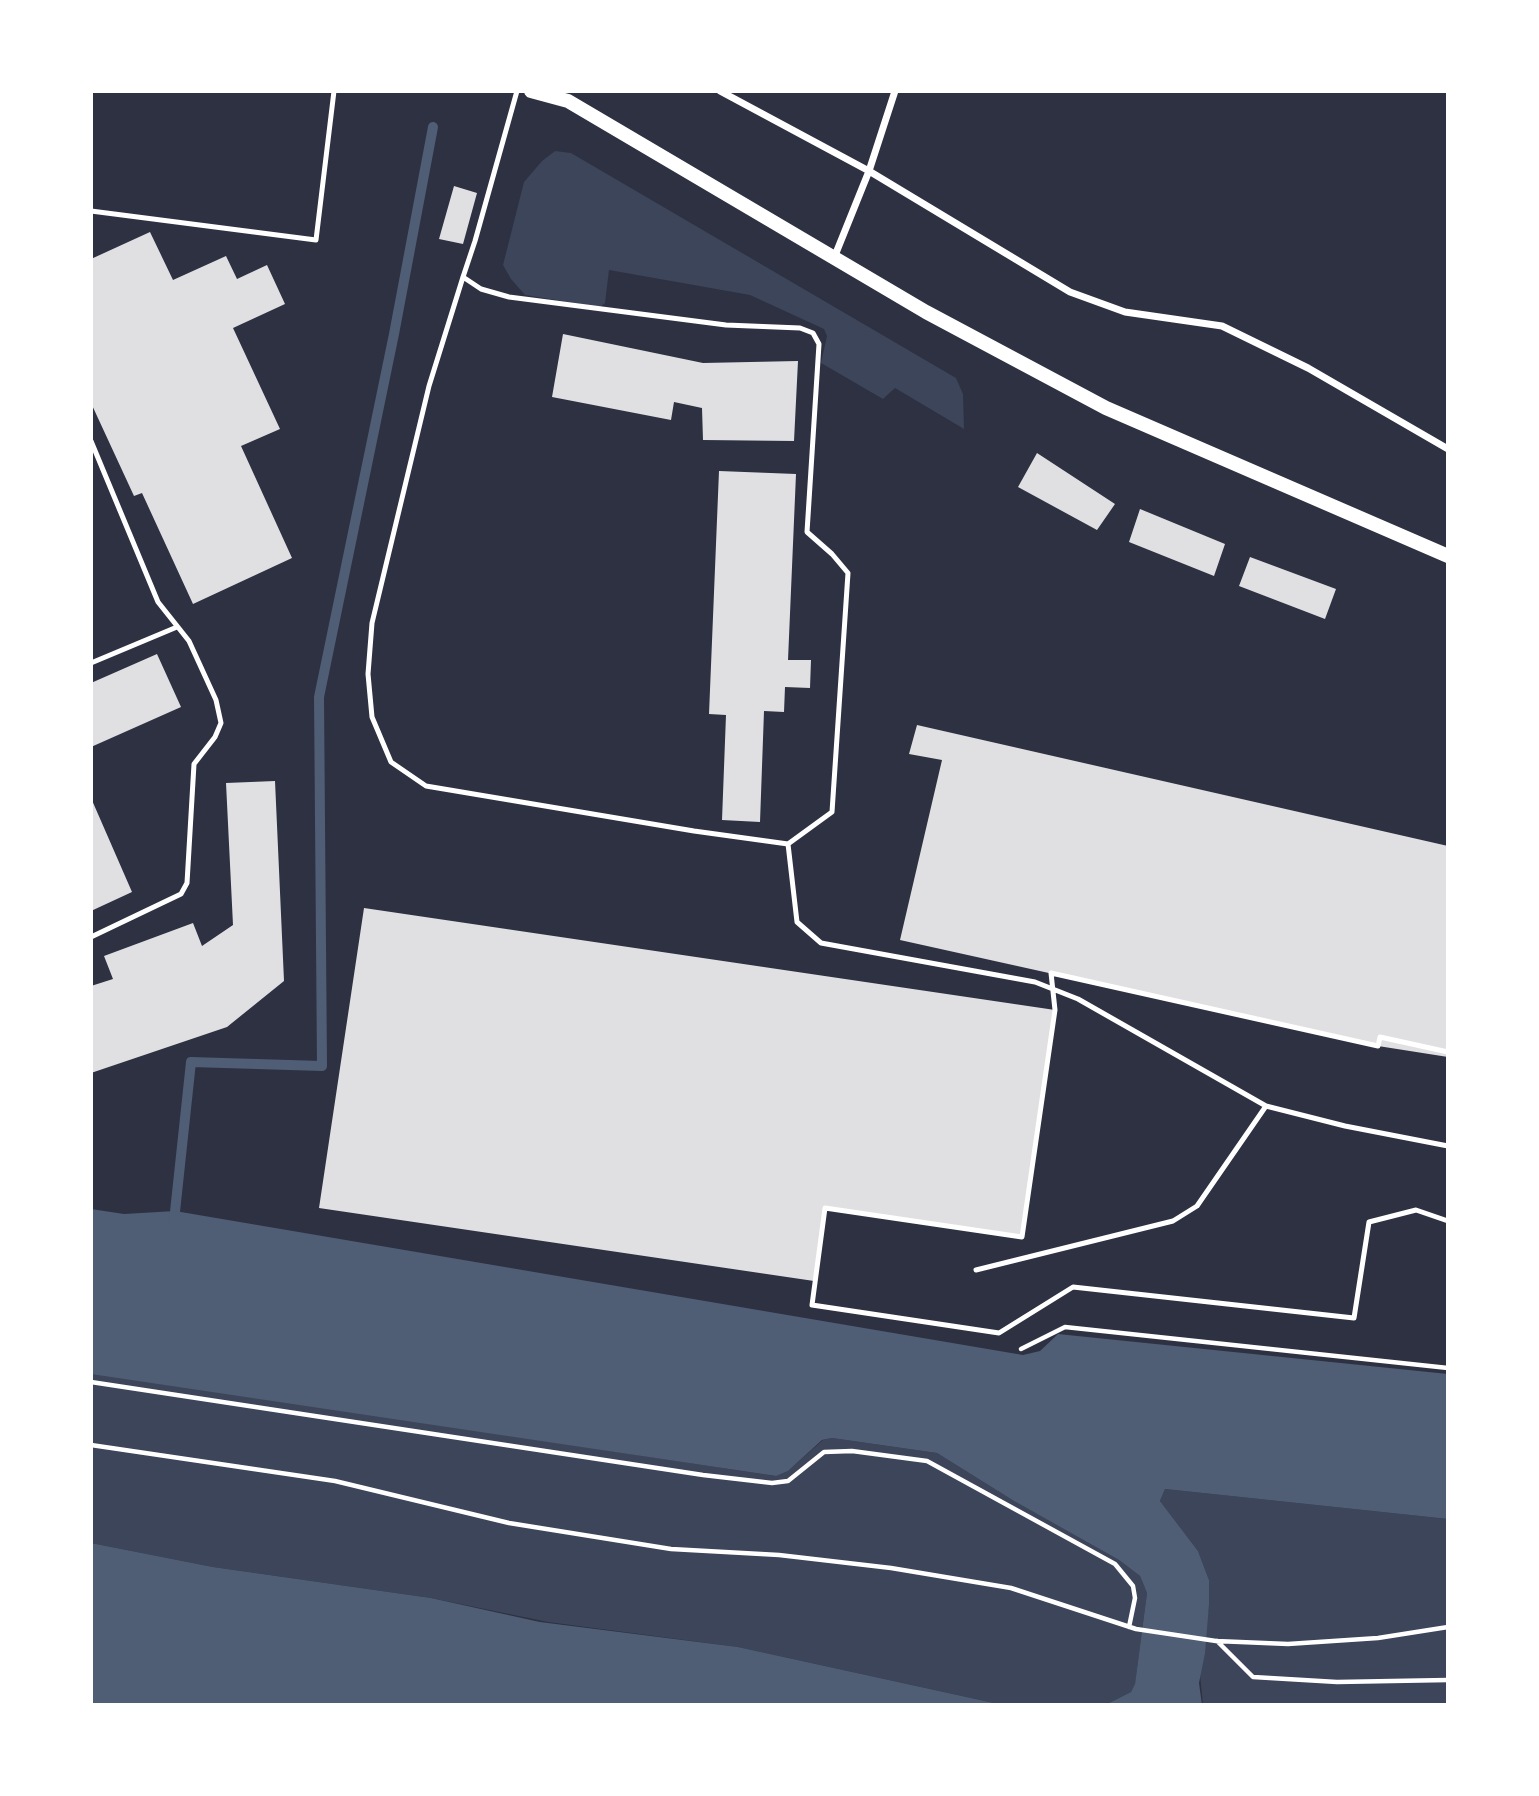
<!DOCTYPE html>
<style>
body{margin:0}
#map{position:relative;width:1539px;height:1796px;overflow:hidden;background:#2d3142;font-family:"DM Sans",sans-serif}
canvas{display:block}
.frame{position:absolute;inset:0;border:93px solid #fff;pointer-events:none}
</style>
<div id="map">
<canvas width="1539" height="1796"></canvas>
<div class="frame"></div>
</div>
<script>
const c = document.querySelector('canvas').getContext('2d');
c.lineJoin = 'round';
function fill(path, color) { c.fillStyle = color; c.fill(path, 'evenodd'); }
const shape = rows => new Path2D(rows.map(r => 'M' + r).join(''));
function trace(path, color, width, dash) { c.strokeStyle = color; c.lineWidth = width; c.lineCap = dash ? 'butt' : 'round'; c.setLineDash(dash || []); c.stroke(path); }
const green = shape([
 [555,151,571,153,956,378,963,394,964,429,895,388,883,399,821,363,827,336,824,329,750,295,609,270,605,303,600,307,525,295,511,279,503,265,524,182,542,161],
 [91,1372,775,1476,788,1471,823,1440,832,1438,937,1453,1014,1501,1119,1560,1140,1576,1147,1593,1135,1685,1131,1692,1105,1705,1003,1705,738,1647,548,1622,431,1598,213,1567,91,1543],
 [1165,1489,1448,1519,1448,1705,1203,1705,1200,1674,1209,1605,1209,1580,1198,1551,1160,1501]
]);
const water = shape([
 [91,1209,124,1214,175,1211,1023,1355,1040,1351,1058,1334,1448,1374,1448,1519,1165,1489,1160,1501,1198,1551,1209,1580,1209,1605,1205,1653,1199,1683,1202,1705,1105,1705,1131,1692,1135,1684,1147,1593,1140,1576,1119,1560,1014,1501,937,1453,832,1438,822,1440,788,1471,776,1476,91,1374],
 [91,1543,213,1567,431,1598,540,1622,738,1647,1003,1705,91,1705]
]);
const stream = shape([
 [174,1221,191,1062,322,1066,319,697,394,334,433,127]
]);
const building = shape([
 [454,186,477,193,463,244,439,239],
 [150,232,173,280,226,256,237,279,267,265,285,304,233,328,280,429,241,446,292,558,193,604,142,493,134,496,91,403,91,259],
 [563,334,703,363,798,361,794,441,703,440,702,408,674,402,671,420,552,397],
 [1037,453,1115,504,1097,530,1018,487],
 [719,471,796,474,788,660,811,660,810,688,785,687,784,712,764,711,760,822,722,820,726,715,709,714],
 [1140,509,1225,544,1214,576,1129,542],
 [1250,557,1336,589,1325,619,1239,586],
 [157,654,181,707,91,747,91,683],
 [917,725,1448,846,1448,1057,1378,1046,900,940,942,760,909,754],
 [275,781,284,981,227,1027,91,1073,91,986,113,979,104,956,193,923,202,946,233,925,226,783],
 [91,798,132,892,91,911],
 [364,908,1055,1010,1022,1237,825,1208,814,1281,319,1208]
]);
const path = shape([
 [1021,1349,1065,1327,1448,1368],
 [91,1382,703,1475,772,1483,788,1481,824,1452,852,1451,927,1461,1115,1564,1133,1586,1135,1598,1129,1627],
 [91,1445,335,1481,509,1523,671,1549,779,1555,891,1568,1011,1588,1136,1629,1216,1641,1288,1644,1378,1638,1448,1627],
 [1217,1641,1253,1677,1337,1682,1448,1680]
]);
const service = shape([
 [91,211,316,240,334,91],
 [463,277,481,289,509,297,726,325,800,328,813,333,819,344,807,532,832,554,848,573,832,812,788,844,694,831,426,786,391,762,372,717,368,674,372,623,429,386,463,277,475,241,517,91],
 [91,441,158,602,189,641,216,700,221,723,215,737,194,764,187,883,181,894,91,937],
 [91,663,177,627],
 [788,844,797,922,821,943,1035,982,1078,999,1266,1106,1345,1126,1448,1146],
 [1448,1052,1380,1037,1378,1046,1051,973,1055,1010,1022,1237,825,1208,812,1305,999,1333,1073,1287,1354,1318,1369,1222,1416,1210,1448,1221],
 [976,1270,1173,1221,1197,1206,1266,1106]
]);
const minor = shape([
 [720,91,869,171,1070,292,1125,312,1222,326,1308,368,1448,449],
 [834,258,869,171,895,91]
]);
const secondary = shape([
 [531,91,568,101,926,312,1106,408,1448,556]
]);
fill(green, '#3c4559');
fill(water, '#4f5d75');
trace(stream, '#4f5d75', 10);
fill(building, '#e0e0e3');
trace(path, '#fff', 4.5);
trace(service, '#fff', 5);
trace(minor, '#fff', 7);
trace(secondary, '#fff', 14);
</script>
